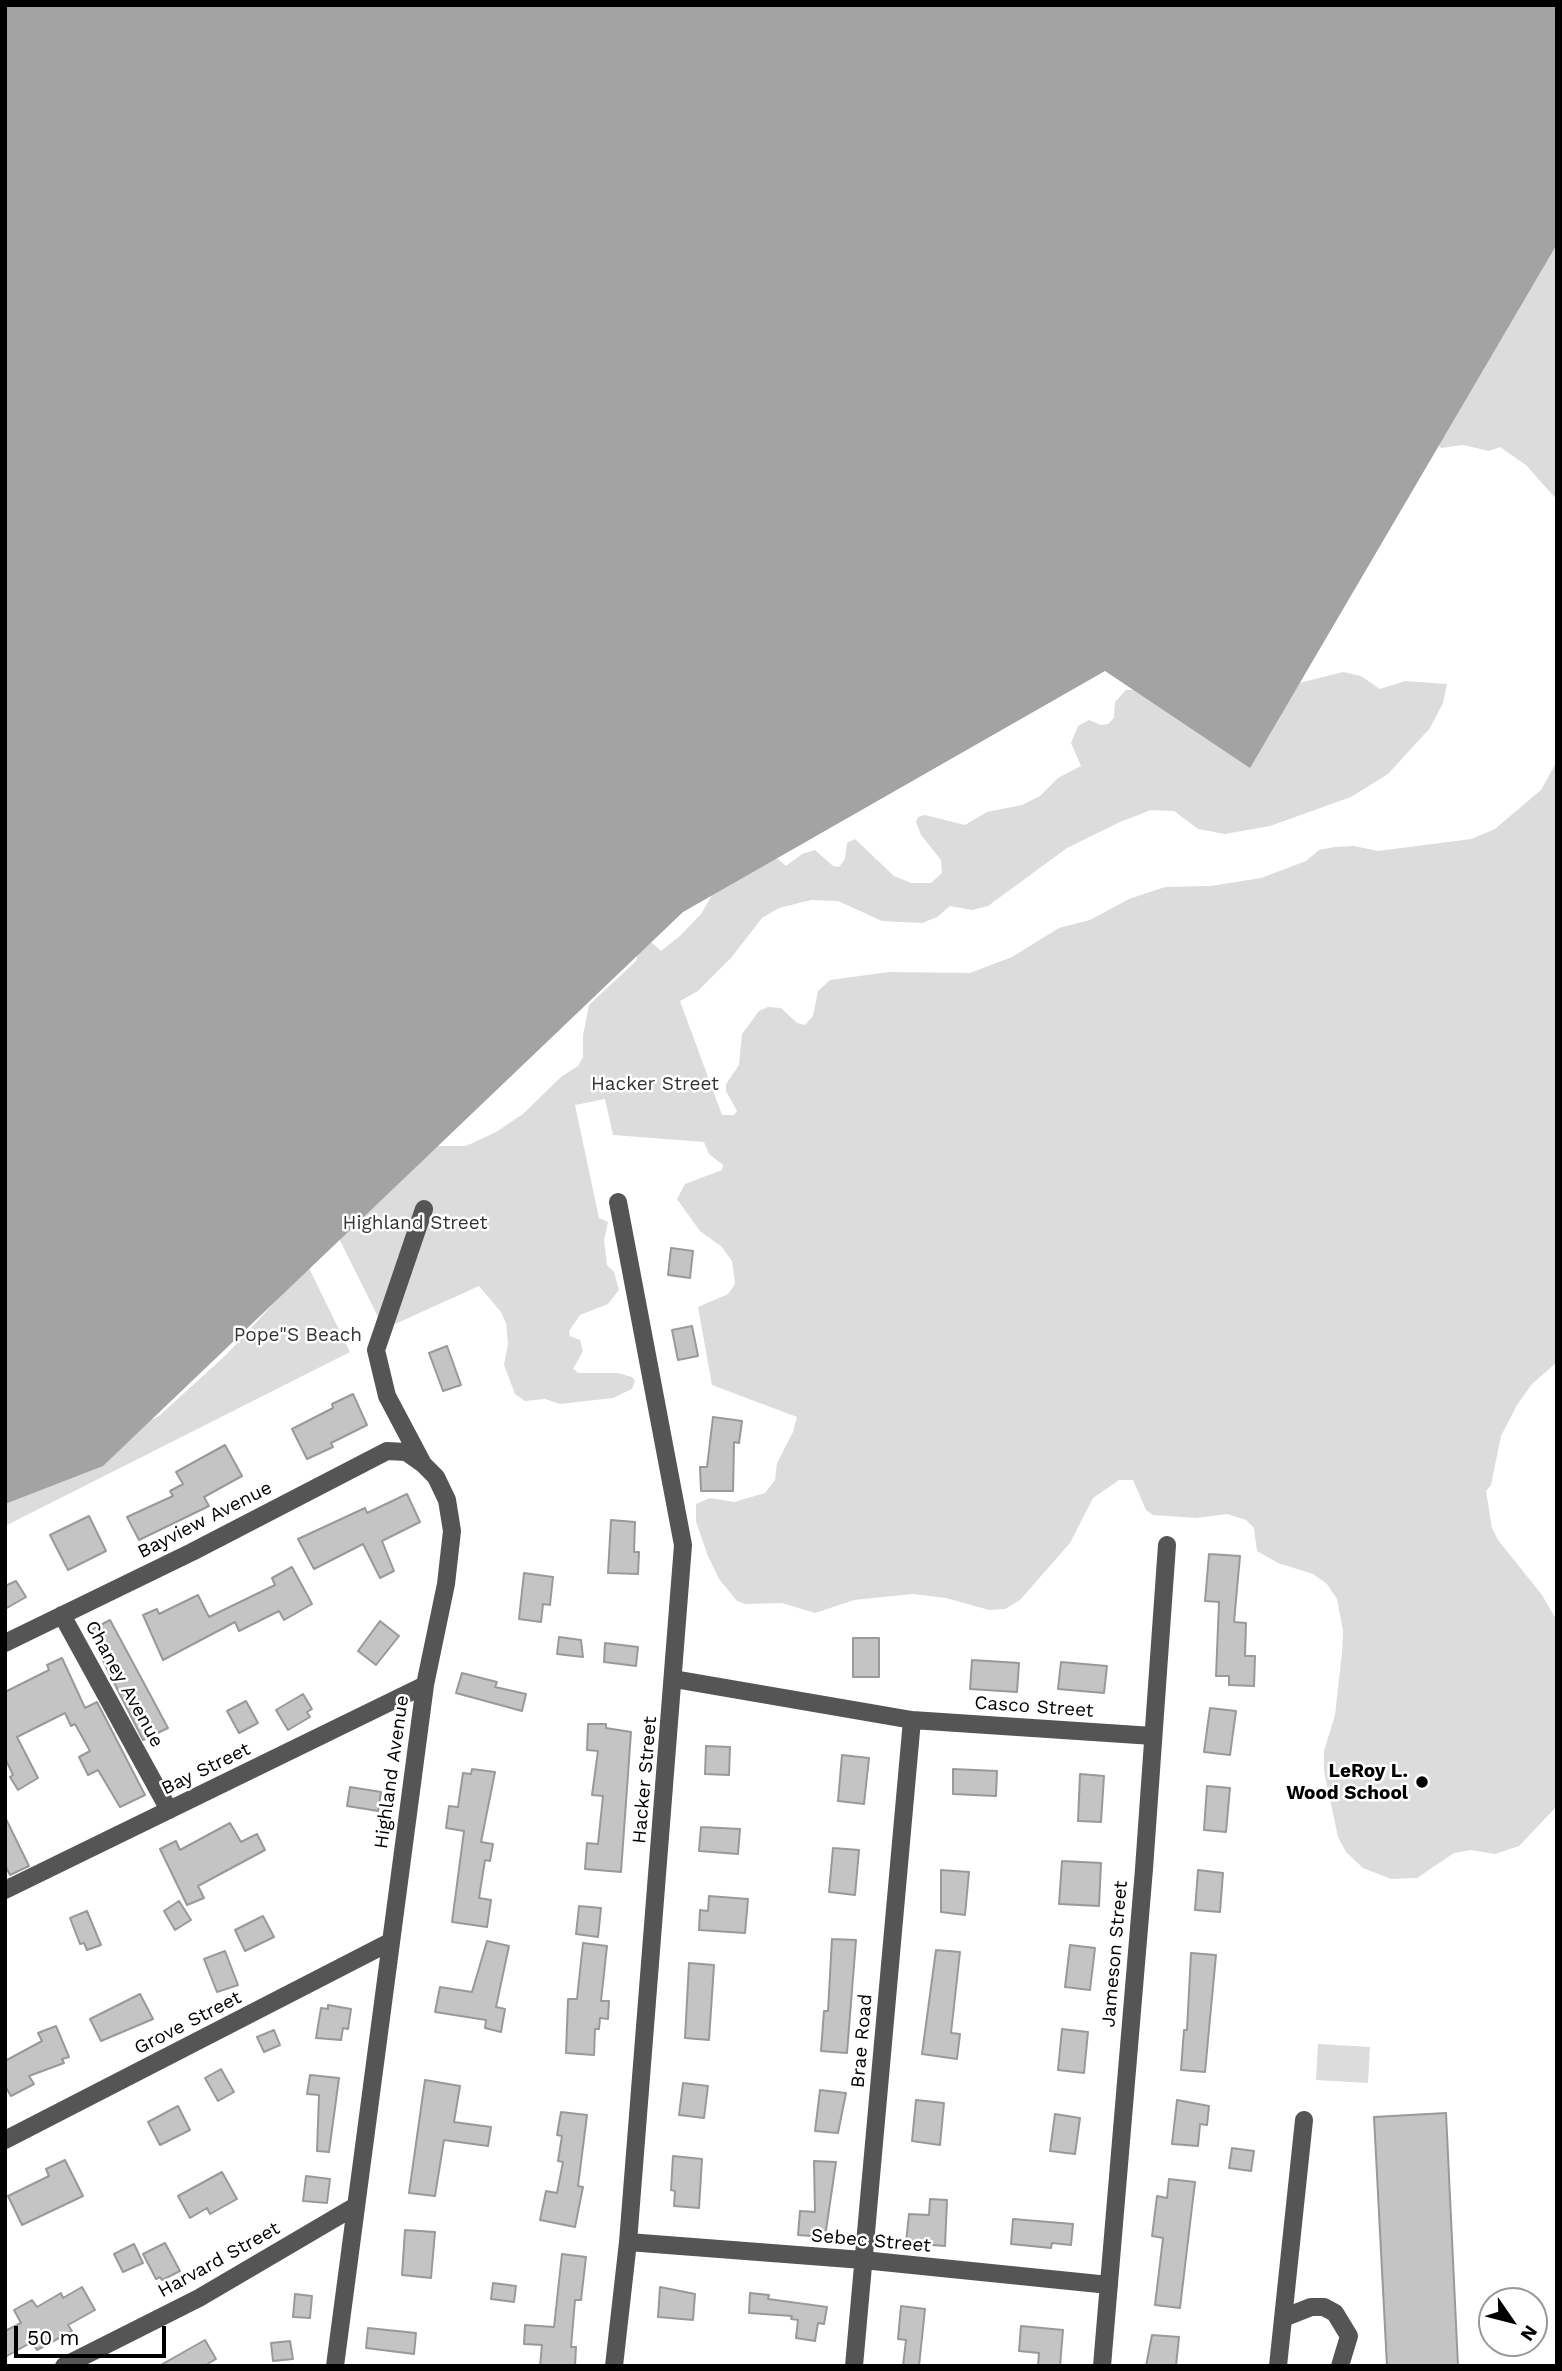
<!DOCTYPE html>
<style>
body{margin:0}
#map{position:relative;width:1562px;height:2371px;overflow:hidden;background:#fff;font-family:"Work Sans",sans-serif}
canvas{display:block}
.frame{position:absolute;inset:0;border:7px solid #000;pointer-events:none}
.north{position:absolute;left:1478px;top:2287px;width:70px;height:70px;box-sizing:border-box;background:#fff;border:2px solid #999;border-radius:50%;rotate:125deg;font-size:19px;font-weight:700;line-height:28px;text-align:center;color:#000}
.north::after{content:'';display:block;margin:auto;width:24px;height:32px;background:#000;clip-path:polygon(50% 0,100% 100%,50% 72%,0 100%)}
.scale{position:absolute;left:14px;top:2326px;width:152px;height:32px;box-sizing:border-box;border:4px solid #000;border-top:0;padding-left:9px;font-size:21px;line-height:24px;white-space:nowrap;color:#000;-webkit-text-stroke:5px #fff;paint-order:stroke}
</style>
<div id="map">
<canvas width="1562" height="2371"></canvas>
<div class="frame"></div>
<div class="north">N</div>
<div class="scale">50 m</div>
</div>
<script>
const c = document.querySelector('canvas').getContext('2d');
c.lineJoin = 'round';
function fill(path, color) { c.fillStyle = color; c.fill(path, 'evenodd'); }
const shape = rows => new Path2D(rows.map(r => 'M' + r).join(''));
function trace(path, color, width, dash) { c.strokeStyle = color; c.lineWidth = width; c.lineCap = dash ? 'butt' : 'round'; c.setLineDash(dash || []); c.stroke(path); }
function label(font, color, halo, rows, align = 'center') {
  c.font = font + ' "Work Sans",sans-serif'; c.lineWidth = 5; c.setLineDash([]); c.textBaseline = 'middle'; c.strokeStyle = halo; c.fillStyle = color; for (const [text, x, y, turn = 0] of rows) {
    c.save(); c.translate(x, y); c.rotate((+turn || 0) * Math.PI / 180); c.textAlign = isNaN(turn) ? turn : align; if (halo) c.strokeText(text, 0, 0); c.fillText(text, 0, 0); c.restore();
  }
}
const green = shape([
 [1557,167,1557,500,1526,465,1500,447,1489,451,1463,445,1441,448,1429,433],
 [1343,672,1361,676,1380,689,1405,681,1447,684,1443,703,1430,728,1388,774,1351,797,1270,826,1225,834,1198,829,1174,811,1151,810,1120,822,1067,848,988,906,972,910,950,906,937,917,922,923,882,921,838,901,811,900,779,908,762,918,731,958,698,991,680,1001,722,1115,734,1115,737,1111,726,1091,726,1084,739,1065,742,1034,759,1011,768,1007,781,1008,797,1023,805,1025,813,1016,818,991,830,980,889,972,970,973,1012,957,1059,928,1090,920,1129,899,1165,887,1211,886,1261,878,1306,861,1319,850,1334,847,1354,846,1378,851,1471,839,1495,829,1541,790,1557,761,1557,1362,1532,1384,1517,1405,1501,1436,1491,1485,1486,1491,1492,1528,1498,1540,1542,1595,1557,1621,1557,1806,1519,1846,1495,1854,1471,1850,1454,1853,1417,1878,1391,1879,1363,1868,1346,1852,1338,1837,1324,1771,1324,1751,1335,1715,1342,1653,1343,1631,1337,1599,1327,1584,1313,1574,1278,1563,1257,1551,1254,1528,1246,1520,1227,1514,1196,1518,1153,1515,1146,1510,1133,1480,1119,1480,1093,1498,1070,1543,1020,1600,1005,1609,989,1610,946,1598,913,1594,854,1600,815,1613,782,1603,745,1604,737,1601,719,1579,708,1556,696,1522,696,1504,710,1498,734,1502,765,1493,775,1480,777,1463,793,1432,797,1417,712,1385,698,1307,728,1294,735,1284,732,1261,722,1247,700,1231,677,1199,685,1184,722,1170,723,1165,709,1154,704,1142,613,1135,605,1099,575,1105,599,1218,608,1222,604,1240,607,1265,614,1272,619,1290,608,1304,580,1315,569,1331,570,1336,580,1340,583,1351,573,1369,579,1373,618,1373,632,1377,635,1381,632,1389,613,1398,560,1404,545,1399,525,1401,515,1394,504,1365,508,1344,506,1323,501,1312,479,1286,384,1329,315,1190,435,1146,466,1146,496,1132,523,1114,561,1077,578,1066,583,1057,583,1035,589,1005,636,961,643,935,661,951,681,935,701,914,727,870,764,847,786,866,802,854,815,850,833,866,839,867,845,859,847,843,855,839,894,876,911,883,931,883,942,873,941,860,921,835,916,822,918,817,925,815,965,825,987,812,1022,805,1040,796,1058,778,1081,766,1071,743,1078,726,1089,720,1101,725,1108,724,1114,718,1115,702,1126,690,1275,689],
 [308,1266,350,1352,5,1526,5,1497,159,1416,228,1353],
 [1318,2044,1370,2047,1368,2083,1316,2080]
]);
const water = shape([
 [5,5,1557,5,1557,244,1250,768,1105,671,683,912,103,1466,5,1504]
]);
const building = shape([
 [671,1248,693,1251,690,1278,668,1275,671,1248],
 [692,1326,698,1356,678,1360,672,1330,692,1326],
 [447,1346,461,1385,443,1391,429,1353,447,1346],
 [353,1394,367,1425,331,1443,333,1447,307,1459,292,1429,333,1408,332,1404,353,1394],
 [713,1417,742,1421,739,1443,734,1442,733,1491,701,1491,700,1467,707,1467,713,1417],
 [225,1445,242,1476,204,1497,209,1506,139,1540,127,1517,173,1496,170,1491,183,1484,176,1472,225,1445],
 [407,1494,420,1522,382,1541,394,1571,380,1578,363,1544,314,1569,298,1539,365,1508,367,1513,407,1494],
 [89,1516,106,1551,68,1570,50,1535,89,1516],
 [611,1520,635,1522,634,1552,639,1552,638,1574,608,1573,611,1520],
 [1209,1554,1240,1556,1234,1622,1246,1623,1245,1656,1255,1656,1254,1686,1229,1685,1229,1676,1216,1676,1219,1602,1205,1601,1209,1554],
 [292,1567,312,1604,284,1620,279,1611,239,1631,235,1622,163,1660,143,1615,157,1609,159,1614,198,1595,209,1617,275,1585,272,1578,292,1567],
 [524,1573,553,1577,550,1605,543,1604,541,1622,519,1619,524,1573],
 [16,1581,26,1597,5,1609,5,1586,16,1581],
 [110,1620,168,1728,143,1740,100,1655,105,1652,93,1629,110,1620],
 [380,1621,399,1636,376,1665,358,1651,380,1621],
 [559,1637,581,1640,583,1657,557,1654,559,1637],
 [853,1638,879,1638,879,1677,853,1677,853,1638],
 [605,1643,638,1647,636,1666,604,1662,605,1643],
 [62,1658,85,1708,97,1702,145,1795,120,1807,98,1770,88,1775,79,1757,90,1751,75,1724,71,1726,65,1713,17,1737,38,1778,18,1790,10,1777,13,1775,5,1758,5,1692,49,1670,47,1665,62,1658],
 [972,1660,1019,1663,1017,1692,970,1689,972,1660],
 [1061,1662,1107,1666,1104,1693,1058,1689,1061,1662],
 [462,1673,497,1682,495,1687,526,1694,522,1711,456,1693,462,1673],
 [303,1694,312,1709,307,1712,310,1717,288,1730,276,1710,303,1694],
 [246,1701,258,1723,239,1733,227,1711,246,1701],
 [1210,1708,1236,1711,1230,1755,1204,1752,1210,1708],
 [588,1724,606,1724,606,1728,631,1732,621,1872,585,1869,587,1843,598,1844,603,1796,592,1795,598,1751,587,1750,588,1724],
 [706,1746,730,1747,729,1775,705,1774,706,1746],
 [842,1755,869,1758,864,1804,838,1801,842,1755],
 [472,1769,495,1772,481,1842,493,1844,490,1861,485,1860,479,1898,491,1900,487,1927,452,1922,464,1831,446,1828,449,1806,458,1807,463,1773,471,1774,472,1769],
 [953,1769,997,1771,996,1796,953,1794,953,1769],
 [1080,1774,1104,1776,1101,1822,1078,1821,1080,1774],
 [1207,1786,1230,1788,1226,1832,1204,1830,1207,1786],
 [350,1787,381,1792,378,1811,347,1806,350,1787],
 [5,1817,29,1866,10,1875,5,1865,5,1817],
 [230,1823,241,1842,257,1834,265,1850,198,1886,204,1898,187,1905,160,1849,176,1841,180,1850,230,1823],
 [701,1827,740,1829,738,1854,699,1851,701,1827],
 [833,1848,859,1850,855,1895,829,1892,833,1848],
 [1062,1861,1101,1863,1099,1906,1059,1904,1062,1861],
 [941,1870,969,1872,965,1915,941,1912,941,1870],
 [1198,1870,1223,1873,1220,1912,1195,1910,1198,1870],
 [709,1896,748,1899,745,1933,699,1930,700,1910,708,1911,709,1896],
 [179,1901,191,1920,175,1930,164,1911,179,1901],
 [579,1906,601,1908,598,1937,576,1934,579,1906],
 [87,1911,101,1945,87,1950,84,1943,80,1944,70,1918,87,1911],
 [263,1916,274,1937,245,1951,235,1930,263,1916],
 [832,1939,856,1940,847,2053,821,2051,824,2011,828,2011,832,1939],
 [487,1941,509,1946,496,2007,505,2009,501,2032,485,2028,486,2020,435,2012,440,1987,472,1992,487,1941],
 [583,1943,607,1946,601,2001,609,2001,608,2019,600,2018,599,2029,595,2029,594,2055,566,2053,568,1999,577,1999,583,1943],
 [1070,1945,1095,1948,1090,1990,1065,1987,1070,1945],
 [936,1950,960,1952,951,2033,960,2034,957,2059,922,2054,936,1950],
 [225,1951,238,1985,217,1992,204,1959,225,1951],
 [1191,1953,1216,1955,1205,2072,1181,2070,1184,2030,1187,2030,1191,1953],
 [689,1963,714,1965,709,2040,685,2038,689,1963],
 [140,1994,153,2019,101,2041,90,2019,140,1994],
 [328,2005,351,2009,348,2029,343,2028,341,2040,316,2038,321,2008,328,2009,328,2005],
 [56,2026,69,2057,62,2059,64,2063,29,2076,34,2084,11,2096,5,2086,5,2061,42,2041,38,2033,56,2026],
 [1062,2029,1088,2032,1084,2073,1058,2070,1062,2029],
 [274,2030,280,2045,264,2052,257,2037,274,2030],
 [221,2069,234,2092,218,2101,205,2078,221,2069],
 [310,2075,339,2078,329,2152,317,2151,319,2095,307,2094,310,2075],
 [425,2080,460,2086,454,2122,491,2127,488,2146,444,2140,435,2196,409,2193,425,2080],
 [683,2083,708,2086,704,2118,679,2115,683,2083],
 [820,2090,846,2093,838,2133,815,2131,820,2090],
 [916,2100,944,2103,940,2145,912,2141,916,2100],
 [1177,2100,1209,2106,1207,2125,1200,2124,1198,2146,1172,2144,1177,2100],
 [178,2106,190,2130,160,2145,148,2122,178,2106],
 [561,2112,587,2115,578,2186,583,2187,575,2227,540,2220,546,2191,557,2193,563,2162,558,2161,562,2136,557,2135,561,2112],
 [1446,2113,1458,2366,1387,2366,1374,2117,1446,2113],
 [1055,2114,1080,2118,1075,2154,1050,2151,1055,2114],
 [1232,2148,1254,2151,1251,2171,1229,2168,1232,2148],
 [673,2156,702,2159,699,2208,674,2206,675,2191,671,2190,673,2156],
 [65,2160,83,2196,22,2225,8,2196,49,2176,46,2169,65,2160],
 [814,2161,836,2162,825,2237,798,2235,800,2211,815,2212,814,2161],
 [222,2172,237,2199,210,2214,207,2208,190,2218,178,2196,222,2172],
 [306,2176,330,2179,327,2203,303,2201,306,2176],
 [1169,2179,1195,2182,1180,2308,1155,2305,1163,2238,1152,2236,1157,2196,1167,2198,1169,2179],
 [930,2199,947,2200,945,2246,906,2243,909,2214,929,2215,930,2199],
 [1013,2219,1073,2224,1071,2245,1052,2243,1051,2248,1011,2244,1013,2219],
 [405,2230,435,2232,431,2278,402,2275,405,2230],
 [165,2243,180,2271,162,2280,160,2277,156,2279,143,2254,165,2243],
 [134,2244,143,2263,123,2272,114,2254,134,2244],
 [562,2254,586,2257,581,2300,575,2300,571,2347,576,2347,575,2366,540,2366,542,2345,524,2344,525,2325,554,2327,562,2254],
 [493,2283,516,2286,514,2302,491,2299,493,2283],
 [82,2287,95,2310,68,2325,72,2331,37,2350,32,2342,5,2357,5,2331,21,2323,14,2310,32,2300,37,2307,61,2293,63,2298,82,2287],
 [660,2287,695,2294,693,2320,658,2317,660,2287],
 [750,2293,769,2295,768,2299,827,2307,824,2324,818,2323,815,2341,796,2338,798,2320,791,2319,792,2316,749,2313,750,2293],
 [295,2294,312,2296,310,2318,293,2317,295,2294],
 [901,2306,925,2309,919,2366,903,2366,906,2340,898,2339,901,2306],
 [1021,2326,1063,2330,1060,2366,1038,2365,1039,2353,1019,2351,1021,2326],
 [368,2328,416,2333,414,2354,366,2348,368,2328],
 [1152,2335,1179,2337,1176,2366,1146,2366,1152,2335],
 [205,2340,216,2359,204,2366,159,2366,205,2340],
 [290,2341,293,2359,273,2361,271,2343,290,2341]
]);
const minor = shape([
 [62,1615,169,1810],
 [5,1643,192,1552,387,1451,406,1452,423,1464],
 [674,1679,912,1720,1153,1736],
 [5,1890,425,1685],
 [5,2140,390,1942],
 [628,2242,863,2260,1109,2285],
 [1283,2318,1311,2307,1324,2307,1335,2313,1349,2336,1340,2366],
 [64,2366,199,2298,354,2207],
 [335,2366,425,1685,446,1584,452,1531,447,1500,436,1477,423,1464,387,1396,376,1350,424,1209],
 [614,2366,628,2242,683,1545,618,1202],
 [854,2366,912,1720],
 [1102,2366,1144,1869,1167,1545],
 [1278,2366,1304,2120]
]);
const markers = [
 [1422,1782,7,"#000"]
];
const parkNames = [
 ["Hacker Street",655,1084],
 ["Highland Street",415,1223],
 ["Pope\"S Beach",298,1335]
];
const streetNames = [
 ["Bayview Avenue",205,1520,-27],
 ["Chaney Avenue",124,1684,61],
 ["Casco Street",1034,1707,4],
 ["Bay Street",206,1769,-26],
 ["Highland Avenue",392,1772,-82],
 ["Hacker Street",645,1780,-85],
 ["Jameson Street",1115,1954,-85],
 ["Grove Street",188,2023,-27],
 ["Brae Road",862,2041,-85],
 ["Sebec Street",871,2241,5],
 ["Harvard Street",219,2260,-29]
];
const poiNames = [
 ["LeRoy L.",1408,1771],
 ["Wood School",1408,1793]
];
fill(green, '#dcdcdc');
fill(water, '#a3a3a3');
fill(building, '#c4c4c4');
trace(building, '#999', 2);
trace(minor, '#555', 18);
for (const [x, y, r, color] of markers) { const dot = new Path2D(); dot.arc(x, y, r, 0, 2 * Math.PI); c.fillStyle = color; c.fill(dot); trace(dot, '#fff', 2.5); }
label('19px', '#333', '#fff', parkNames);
label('19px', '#000', '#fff', streetNames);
label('bold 19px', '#000', '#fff', poiNames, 'right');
</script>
